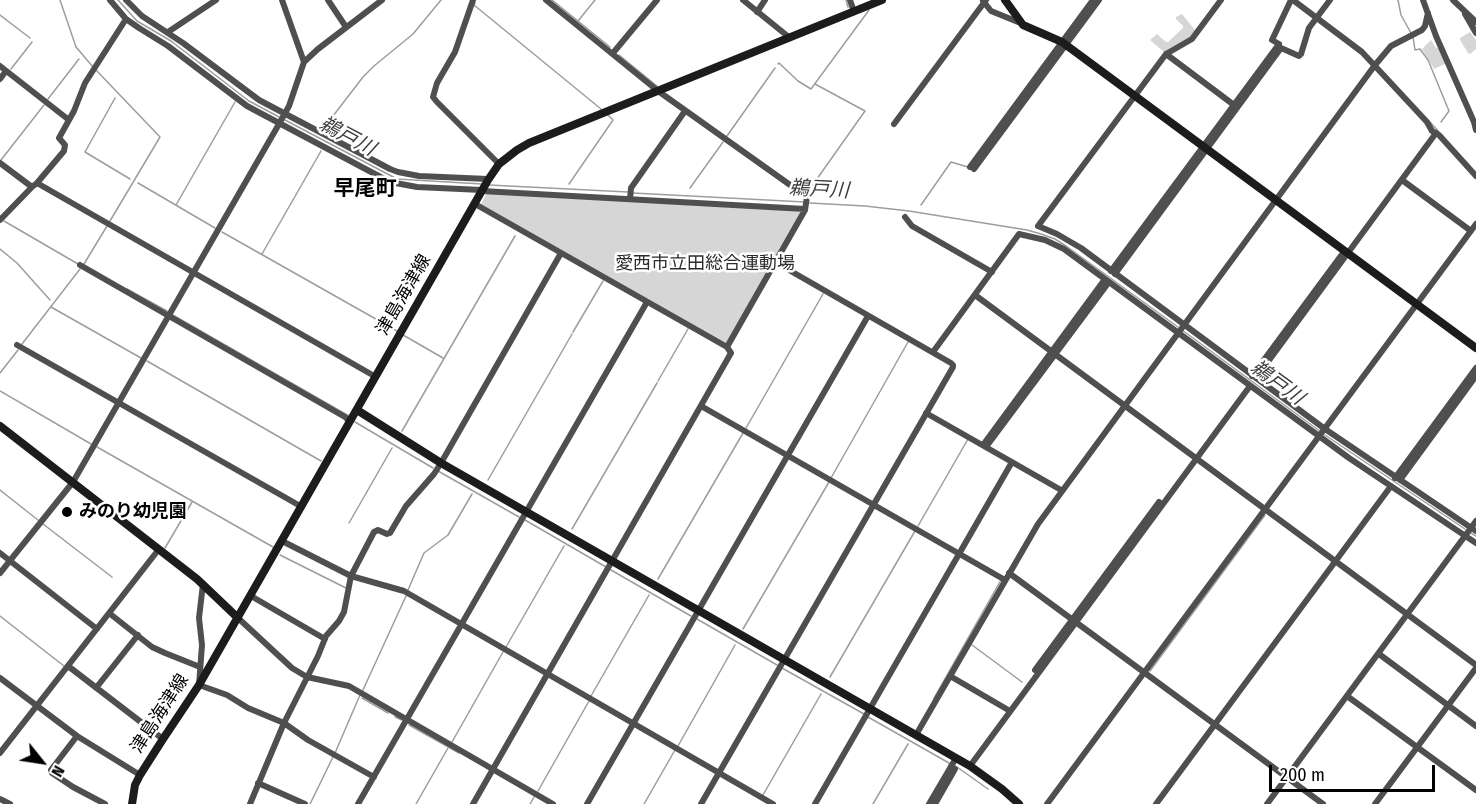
<!DOCTYPE html>
<meta charset="utf-8">
<style>
body{margin:0}
#map{position:relative;width:1476px;height:804px;overflow:hidden;background:#fff;font-family:"Fira Sans Condensed",sans-serif}
canvas{display:block}
.north{position:absolute;left:12px;top:732px;width:60px;height:60px;-webkit-text-stroke:4px #fff;paint-order:stroke;rotate:120deg;font-size:16px;font-weight:700;line-height:24px;text-align:center;color:#000}
.north::after{content:'';display:block;margin:auto;width:21px;height:27px;background:#000;clip-path:polygon(50% 0,100% 100%,50% 72%,0 100%)}
.scale{position:absolute;left:1269px;top:765px;width:166px;height:27px;box-sizing:border-box;border:3px solid #000;border-top:0;padding-left:8px;font-size:18px;line-height:21px;white-space:nowrap;color:#000;-webkit-text-stroke:4px #fff;paint-order:stroke}
</style>
<div id="map">
<canvas width="1476" height="804"></canvas>
<div class="north">N</div>
<div class="scale">200 m</div>
</div>
<script>
const c = document.querySelector('canvas').getContext('2d');
c.lineJoin = 'round';
function fill(path, color) { c.fillStyle = color; c.fill(path, 'evenodd'); }
const shape = rows => new Path2D(rows.map(r => 'M' + r).join(''));
function trace(path, color, width, dash) { c.strokeStyle = color; c.lineWidth = width; c.lineCap = dash ? 'butt' : 'round'; c.setLineDash(dash || []); c.stroke(path); }
function label(font, color, halo, rows, align = 'center') {
  c.font = font + ' "Fira Sans Condensed","Noto Sans JP",sans-serif'; c.lineWidth = 5; c.setLineDash([]); c.textBaseline = 'middle'; c.strokeStyle = halo; c.fillStyle = color; for (const [text, x, y, turn = 0] of rows) {
    c.save(); c.translate(x, y); c.rotate((+turn || 0) * Math.PI / 180); c.textAlign = isNaN(turn) ? turn : align; if (halo) c.strokeText(text, 0, 0); c.fillText(text, 0, 0); c.restore();
  }
}
const green = shape([
 [1182,14,1195,30,1190,38,1164,52,1150,40,1157,34,1166,42,1168,42,1183,28,1183,26,1176,19,1176,17],
 [1470,32,1476,40,1476,49,1470,54,1468,53,1460,40,1460,38],
 [1431,40,1436,48,1440,47,1447,63,1434,69,1422,49],
 [487,193,798,210,801,214,727,342,724,343,481,204]
]);
const stream = shape([
 [60,0,76,47,93,67],
 [118,0,137,21,171,41,249,101,281,118],
 [552,0,610,47],
 [846,0,848,7],
 [1398,0,1401,15,1411,33],
 [475,3,474,5,601,109],
 [0,15,30,38],
 [578,21,595,0],
 [1413,37,1415,50,1420,49,1428,60,1449,111,1441,122],
 [619,55,657,86],
 [778,64,779,63,798,81,811,89,869,10],
 [11,69,32,42],
 [96,70,160,137,110,221],
 [115,98,85,152,130,179],
 [48,99,79,59],
 [285,120,397,179,482,184],
 [1430,122,1439,132],
 [323,129,363,77,374,66,413,34,441,0],
 [727,136,775,68],
 [1,160,44,105],
 [138,183,215,228],
 [569,184,613,120,608,115],
 [489,185,628,192],
 [690,188,723,142],
 [633,193,805,202],
 [807,193,865,111,815,84],
 [810,203,865,206,909,211,1027,230,1041,234,1055,239,1066,246,1178,327],
 [176,205,235,102],
 [921,205,951,162,968,167],
 [4,221,78,264],
 [222,232,397,331],
 [0,249,17,263,50,300],
 [262,254,321,151],
 [84,264,107,226],
 [127,289,167,311],
 [51,307,141,358],
 [171,314,349,416],
 [1182,330,1321,432],
 [573,332,603,281],
 [403,335,443,358],
 [22,344,80,269],
 [147,361,321,461],
 [0,373,18,350],
 [658,381,688,329],
 [0,391,91,444],
 [355,422,433,468],
 [746,428,823,294],
 [402,431,515,236],
 [1325,435,1465,529],
 [97,447,273,547],
 [438,471,519,517],
 [831,478,908,342],
 [488,480,572,334],
 [0,490,38,520],
 [525,520,606,567],
 [349,523,392,448],
 [43,524,112,577],
 [918,526,968,439],
 [572,529,657,383],
 [1469,532,1476,536],
 [165,548,192,502],
 [280,555,346,588],
 [611,570,691,616],
 [658,579,743,433],
 [408,590,424,553,448,535,472,494],
 [0,616,64,666],
 [697,619,777,665],
 [743,629,829,482],
 [972,645,1022,682],
 [506,647,564,546],
 [782,668,864,714],
 [1150,671,1265,515],
 [830,677,915,531],
 [363,690,406,596],
 [591,696,649,595],
 [362,698,388,713],
 [934,698,1001,580],
 [395,717,402,720],
 [868,718,868,717,949,763],
 [409,725,459,753],
 [452,742,503,652],
 [678,746,735,645],
 [335,753,360,695],
 [957,767,988,789],
 [538,791,589,701],
 [763,795,821,694],
 [310,804,333,757],
 [416,804,448,748],
 [530,804,534,797],
 [644,804,675,750],
 [873,804,908,744]
]);
const street = shape([
 [110,0,126,19,139,28,168,46,247,106,390,182,417,187,482,190],
 [126,0,142,16,183,43,259,100,390,169,398,172,419,176,488,179],
 [282,0,304,62],
 [328,0,346,27],
 [473,0,455,52,437,83,433,97,437,102,499,164],
 [546,0,658,91,807,197,805,210,727,347],
 [743,0,790,38],
 [850,0,854,12],
 [1221,0,1192,39,1166,54,1038,226,1057,234,1081,248,1325,429,1476,531],
 [1293,0,1362,52,1427,122,1432,131,1439,135,1476,176],
 [1423,0,1436,36,1474,122,1476,130],
 [1453,0,1476,22],
 [983,1,991,11,1018,22],
 [757,12,765,0],
 [1465,14,1476,33],
 [168,32,216,0],
 [613,53,657,0],
 [1166,54,1234,105],
 [0,66,69,120,74,111,85,83,126,19],
 [0,79,6,71],
 [894,124,986,0],
 [0,163,32,187,37,183,376,377],
 [970,167,1093,0],
 [974,169,1099,0],
 [1402,180,1471,231],
 [37,183,64,151,65,145,59,138,69,120],
 [482,191,805,209],
 [630,199,631,188,685,111],
 [905,217,912,226,992,272],
 [0,220,32,187],
 [80,265,345,417,350,422],
 [1111,271,1279,44,1272,40,1291,0],
 [1115,274,1281,48,1299,56,1301,54,1309,28,1330,0],
 [975,295,1476,665],
 [17,345,302,507],
 [933,352,1019,234,1045,240,1064,249,1349,458,1476,543],
 [1252,376,1343,253],
 [1256,378,1436,133],
 [701,406,1005,580],
 [926,413,1061,490],
 [983,445,1105,279],
 [986,447,1109,282],
 [1395,478,1476,368],
 [1400,480,1476,376],
 [282,541,351,576,404,591,773,804],
 [0,553,97,629],
 [0,573,73,482,279,124,289,106,304,62,318,49,382,0],
 [1009,573,1323,804],
 [203,584,199,618,202,645,199,685,227,695,248,708,284,723,308,740,374,777],
 [251,596,325,639],
 [109,613,152,647,165,653,200,667],
 [238,618,292,668,307,677,349,686,553,804],
 [1379,654,1476,726],
 [68,666,163,739],
 [1035,670,1159,502],
 [950,676,1010,711],
 [0,678,77,736,140,775],
 [96,688,138,635],
 [1347,696,1476,790],
 [916,735,1038,524,1375,65,1391,46,1422,30,1425,26,1428,13],
 [77,736,51,770,52,773,73,787,105,804],
 [0,753,159,549],
 [970,766,1250,386],
 [258,783,305,804],
 [0,799,10,804],
 [250,804,284,723,318,656,326,636,339,621,344,612,351,576,374,532,378,530,387,534,390,533,406,506,434,474,441,463,561,253],
 [358,804,647,302],
 [473,804,731,353,727,347,475,204],
 [587,804,868,316],
 [701,804,953,367,953,365,951,363,775,262],
 [815,804,1012,462],
 [929,804,956,758],
 [935,804,955,769,951,766],
 [1047,804,1476,224],
 [1156,804,1391,486],
 [1267,804,1476,521],
 [1375,804,1476,668]
]);
const secondary = shape([
 [1005,0,1023,25,1062,42,1476,348],
 [357,410,441,463,970,766,1002,789,1019,804],
 [0,426,197,579,238,618],
 [132,804,135,785,140,775,163,739,199,685,488,180,499,164,517,150,529,143,882,0]
]);
const markers = [
 [67,512,6,"#000"]
];
const parkNames = [
 ["愛西市立田総合運動場",705,264]
];
const streetNames = [
 ["津島海津線",404,295,-60],
 ["津島海津線",160,714,-57]
];
const poiNames = [
 ["みのり幼児園",79,512]
];
const waterNames = [
 ["鵜戸川",347,137,28],
 ["鵜戸川",819,190,3],
 ["鵜戸川",1277,383,36]
];
const quarterNames = [
 ["早尾町",365,189]
];
fill(green, '#d6d6d6');
trace(stream, '#9d9d9d', 1.5);
trace(street, '#4f4f4f', 6);
trace(secondary, '#1c1c1c', 8);
for (const [x, y, r, color] of markers) { const dot = new Path2D(); dot.arc(x, y, r, 0, 2 * Math.PI); c.fillStyle = color; c.fill(dot); trace(dot, '#fff', 2); }
label('18px', '#2d2d2d', '#fff', parkNames);
label('18px', '#000', '#fff', streetNames);
label('bold 18px', '#000', '#fff', poiNames, 'left');
label('italic 20px', '#3e3e3e', '#fff', waterNames);
label('bold 21px', '#000', '#fff', quarterNames);
</script>
